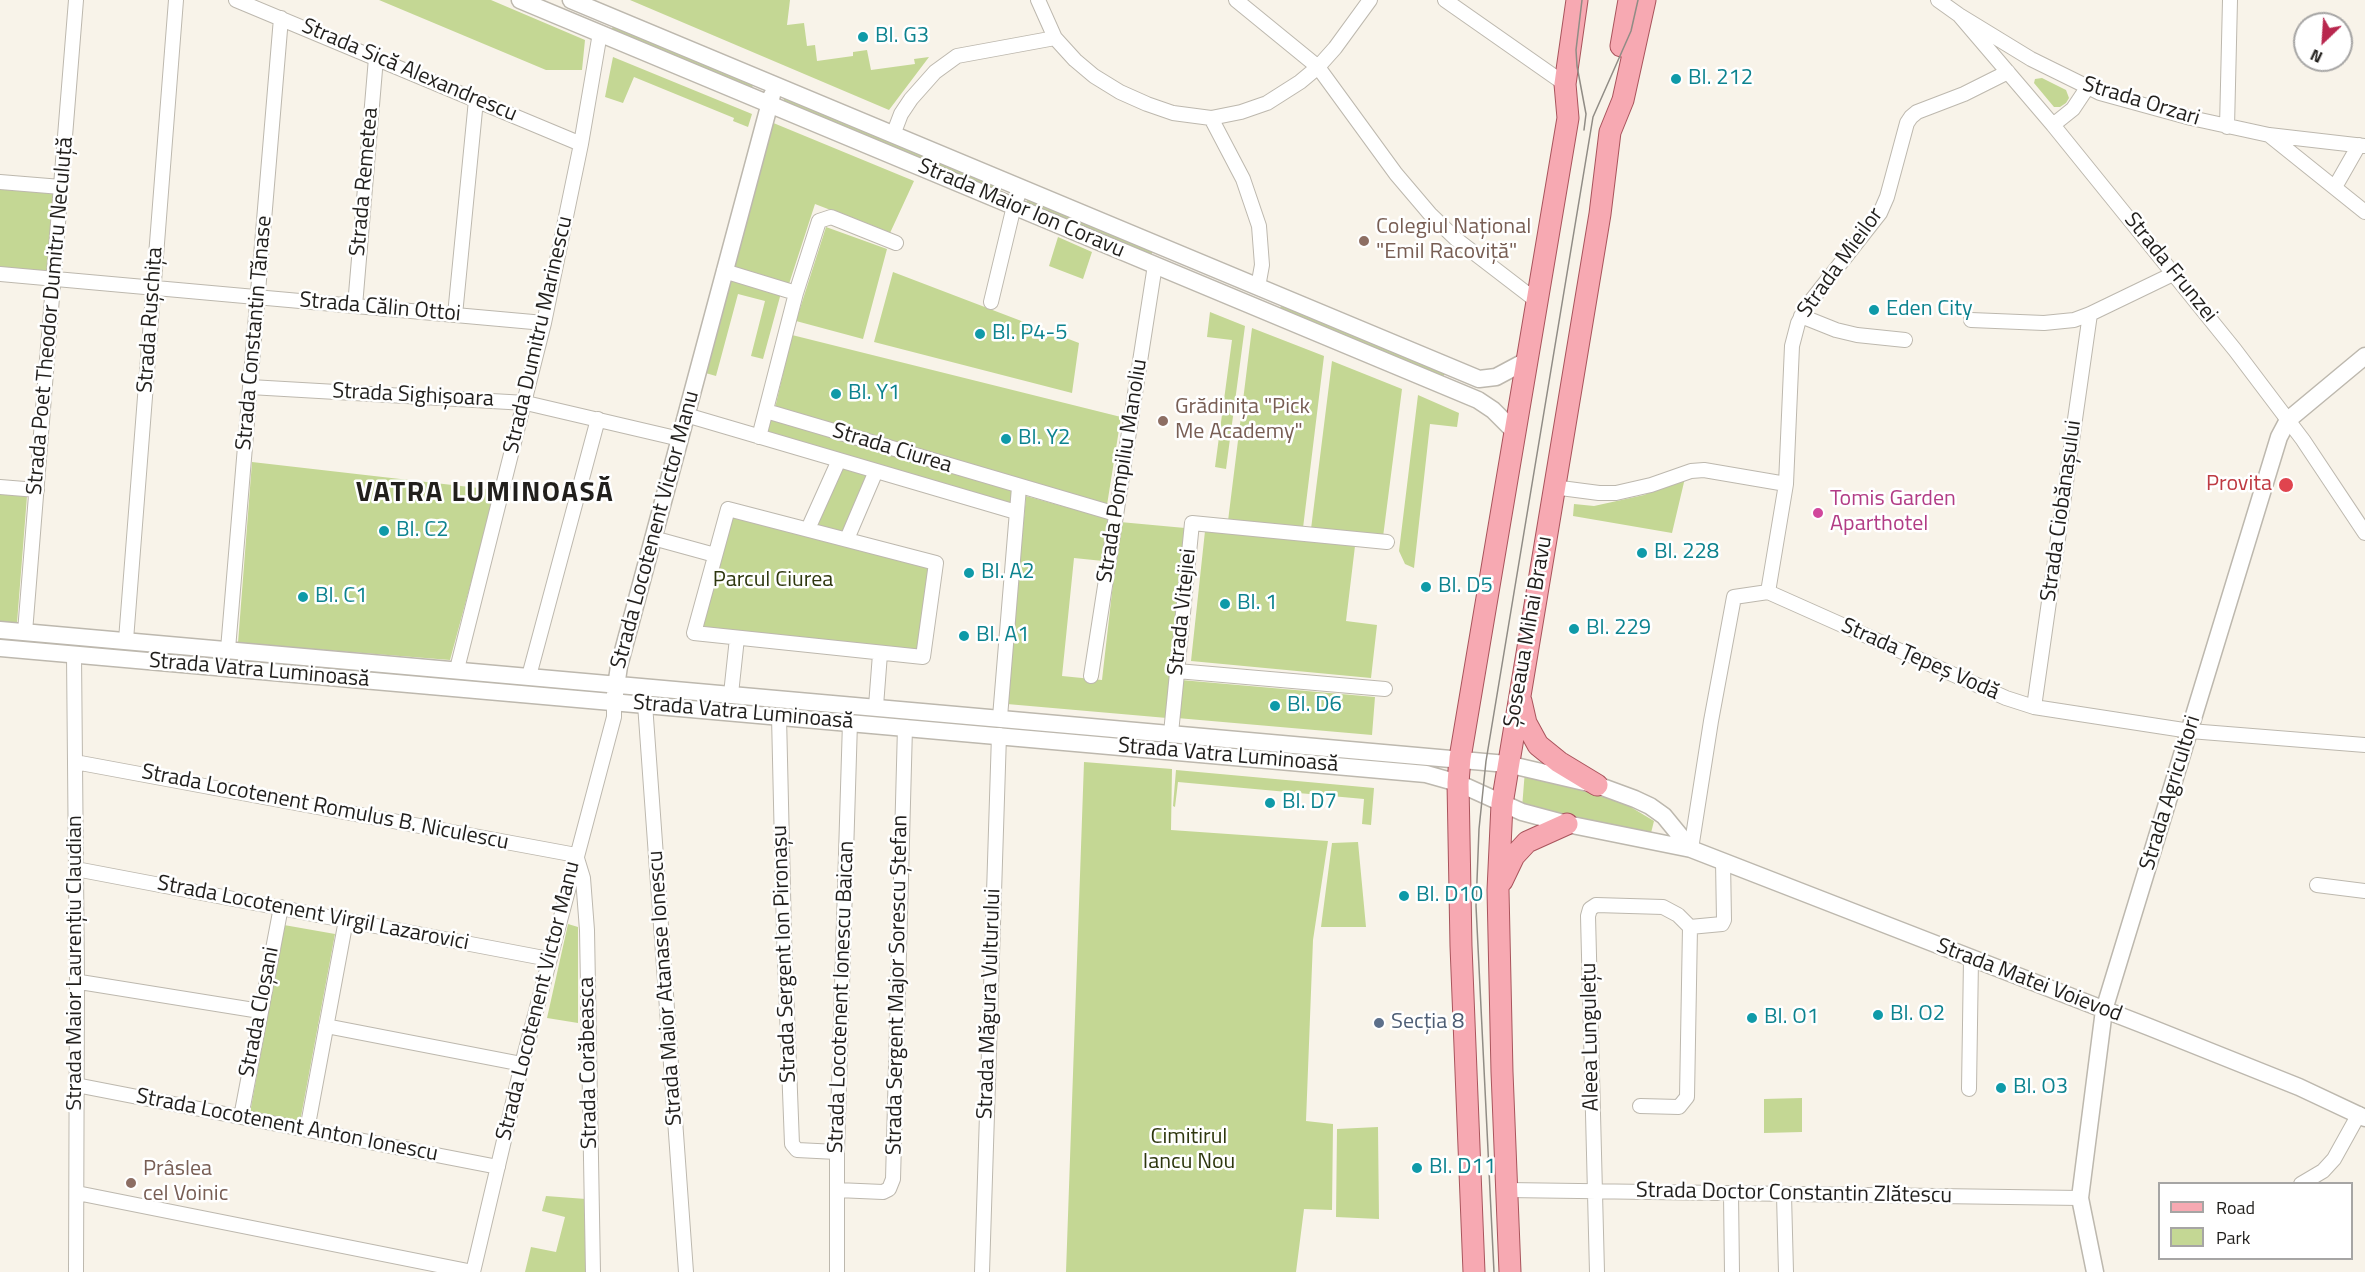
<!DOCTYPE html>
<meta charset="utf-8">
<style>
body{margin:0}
#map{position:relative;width:2365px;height:1272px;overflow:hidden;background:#f8f3e9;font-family:"Titillium Web",sans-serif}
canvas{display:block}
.legend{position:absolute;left:2158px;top:1182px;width:195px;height:78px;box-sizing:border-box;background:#fff;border:2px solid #a6a5a4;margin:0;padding:8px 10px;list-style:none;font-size:18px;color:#211f1c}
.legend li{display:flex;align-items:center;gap:12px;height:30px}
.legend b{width:30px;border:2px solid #a6a5a4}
.north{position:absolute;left:2293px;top:12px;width:60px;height:60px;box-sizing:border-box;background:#fff;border:2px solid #a6a5a4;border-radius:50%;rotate:205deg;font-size:16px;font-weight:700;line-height:24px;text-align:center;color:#211f1c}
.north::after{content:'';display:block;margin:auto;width:21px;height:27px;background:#b8274e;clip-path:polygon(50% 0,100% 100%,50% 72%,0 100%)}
</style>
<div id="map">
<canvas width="2365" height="1272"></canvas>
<ul class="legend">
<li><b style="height:8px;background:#f7a9b2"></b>Road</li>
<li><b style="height:16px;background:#c4d794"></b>Park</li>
</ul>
<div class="north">N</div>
</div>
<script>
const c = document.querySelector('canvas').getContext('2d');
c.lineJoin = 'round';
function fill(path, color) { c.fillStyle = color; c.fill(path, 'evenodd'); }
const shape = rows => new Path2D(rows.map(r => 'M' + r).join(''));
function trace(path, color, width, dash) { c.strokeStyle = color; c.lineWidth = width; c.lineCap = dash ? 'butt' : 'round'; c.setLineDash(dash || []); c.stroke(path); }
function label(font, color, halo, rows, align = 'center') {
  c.font = font + ' "Titillium Web",sans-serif'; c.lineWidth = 5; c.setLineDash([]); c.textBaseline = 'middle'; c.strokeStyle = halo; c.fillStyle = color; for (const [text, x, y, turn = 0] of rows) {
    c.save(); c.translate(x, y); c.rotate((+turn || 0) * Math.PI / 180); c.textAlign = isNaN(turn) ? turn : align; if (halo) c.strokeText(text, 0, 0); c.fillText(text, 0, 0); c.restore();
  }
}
const green = shape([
 [379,0,491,0,585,40,582,70,546,70],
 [630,0,790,0,787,25,804,23,807,46,815,45,817,61,853,56,853,52,867,50,871,70,915,64,914,59,929,57,889,110],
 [613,26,753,84,753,86,751,88,611,32],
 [613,57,752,114,748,127,733,121,734,118,634,77,623,103,605,97],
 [2042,78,2066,90,2069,98,2066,103,2060,107,2054,107,2034,83,2035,79],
 [785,97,1002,188,1001,191,998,194,783,101],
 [771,122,914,181,890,233,815,204,789,284,732,269],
 [0,189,52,193,58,199,52,269,45,276,0,272],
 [1028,199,1153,251,1152,253,1151,256,1026,204],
 [826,227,887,249,863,339,796,321],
 [1058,237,1092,252,1083,279,1049,266],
 [893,272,1079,343,1072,393,874,342],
 [728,278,781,293,763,359,751,356,765,301,738,294,716,376,702,372],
 [1283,302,1445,373,1443,377,1278,312],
 [1210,312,1245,326,1226,469,1215,467,1232,340,1207,337],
 [1252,328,1324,356,1303,528,1228,521],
 [792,335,1121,417,1107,505,775,408],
 [1332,361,1402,389,1383,537,1311,529],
 [1418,395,1459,413,1457,427,1430,424,1414,568,1405,564,1399,551],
 [769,416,1014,491,1012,508,764,435],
 [252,462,496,490,450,660,238,643],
 [840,464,873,473,844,541,933,565,921,653,699,630,730,514,809,532],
 [1685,478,1672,533,1573,516,1574,504,1594,506,1644,495],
 [0,494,27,496,17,623,0,622],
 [1026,496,1109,519,1103,561,1074,558,1062,676,1102,680,1120,522,1185,528,1167,718,1007,704],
 [1205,531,1355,546,1346,621,1377,625,1371,678,1191,661],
 [1181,680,1375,697,1372,735,1177,718],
 [1084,762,1172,769,1171,830,1328,841,1313,940,1306,1121,1333,1124,1332,1210,1304,1209,1296,1272,1066,1272],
 [1176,770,1374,788,1371,825,1362,824,1364,799,1178,782,1175,807,1173,806],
 [1525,770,1593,789,1624,803,1654,821,1650,837,1522,808],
 [1358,842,1366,927,1321,927,1332,843],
 [568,924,578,927,578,1023,547,1018],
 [284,925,335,934,300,1122,250,1113],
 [1802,1098,1802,1132,1764,1133,1764,1099],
 [1378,1127,1379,1219,1336,1217,1337,1129],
 [546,1196,586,1199,587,1272,525,1272,531,1247,556,1252,565,1217,542,1211]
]);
const minor = shape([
 [236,0,581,144],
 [1038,0,1055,38,1075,60,1094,76,1120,92,1147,104,1173,113,1211,118,1241,112,1267,103,1300,82,1318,67,1335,48,1370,0],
 [1236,0,1318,67,1396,174,1430,214,1456,239,1538,302],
 [1445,0,1565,84],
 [1938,0,1959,15,2031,59,2100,93,2191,118,2269,135,2365,146],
 [1959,15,2053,125,2235,350,2303,440,2365,533],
 [1211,118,1243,179,1259,226,1262,265,1258,287],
 [2053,125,2073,109,2087,88],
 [2227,127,2230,0],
 [893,135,901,114,911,99,935,72,957,56,1055,38],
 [2269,135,2365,212],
 [0,182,61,187],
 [2335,187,2359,145],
 [724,271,796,293],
 [0,274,544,323],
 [991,302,1014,206,1021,188],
 [355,306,376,58],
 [455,315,476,100],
 [1801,316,1836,330,1857,335,1905,340],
 [1971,320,2044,323,2074,320,2090,314,2175,273],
 [250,387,526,403,680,439],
 [766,411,1116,514],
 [686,415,1016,512],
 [759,437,796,293,819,221,831,217,896,243],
 [0,487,37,490],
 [1553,487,1599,493,1616,493,1651,485,1691,471,1704,470,1786,484],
 [728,509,936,563,923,657,694,633,728,509],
 [808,529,839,460],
 [653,538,715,555],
 [847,539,876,471],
 [1768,592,1786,484,1792,346,1798,323,1807,306,1880,213,1887,197,1907,123,1911,117,1917,112,1964,94,2008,72],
 [25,632,76,0],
 [126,640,176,0],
 [228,649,281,18],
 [74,655,77,979,76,1272],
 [457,669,544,323,581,144,600,33],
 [1177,671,1385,689],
 [529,676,598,419],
 [1091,676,1155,265],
 [731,694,737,638],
 [645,704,686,1272],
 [876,706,880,654],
 [2034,707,2090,314],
 [779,716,784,934,792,1144,797,1150,837,1152],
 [1000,717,1019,487],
 [1171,733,1192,523,1387,542],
 [75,762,576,855,583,878,587,930,593,1272],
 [1691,849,1711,721,1734,597,1768,592,2006,698,2034,707,2190,731,2365,745],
 [76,869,549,959],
 [2317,885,2365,891],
 [77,979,80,982,260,1011],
 [326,1026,522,1064],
 [76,1085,498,1167],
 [1969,1089,1971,959],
 [1640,1106,1679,1107,1687,1097,1690,927],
 [241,1117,281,907],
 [307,1130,346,920],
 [2301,1184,2323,1171,2334,1159,2359,1114],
 [837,1190,883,1192,889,1189,893,1179,905,727],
 [1507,1190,2080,1198],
 [77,1193,473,1272],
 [1731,1194,1732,1272],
 [1784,1195,1786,1272],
 [473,1272,522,1064,614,717,614,701],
 [837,1272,837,1152,850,722],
 [982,1272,999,735],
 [1597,1272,1588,916,1590,909,1596,905,1663,907,1678,915,1690,927,1722,924,1724,920,1723,861]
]);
const tertiary = shape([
 [520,0,1478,400,1493,410,1514,431],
 [571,0,1479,379,1496,377,1526,361],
 [0,630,1507,764,1597,785,1635,799,1650,806,1664,816,1691,849],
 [0,648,1426,774,1458,783,1522,812,1567,824,1691,849,2149,1027,2299,1087,2365,1118],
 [615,694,619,666,772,95],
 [2095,1272,2080,1198,2104,1010,2279,437,2288,420,2365,356]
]);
const primary = shape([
 [1621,46,1629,0],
 [1521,701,1526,723,1538,745,1559,762,1597,785],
 [1502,881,1514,856,1527,842,1567,824],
 [1474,1272,1461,946,1458,783,1460,758,1568,118,1565,84,1577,0],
 [1510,1272,1502,1072,1498,890,1502,804,1600,214,1610,132,1623,100,1645,0]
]);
const tram = shape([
 [1582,0,1576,50,1577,66,1586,114,1584,130],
 [1494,1272,1476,906,1479,829,1486,761,1593,117,1631,31,1638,0]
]);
const markers = [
 [863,37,6,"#0f9aa8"],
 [1676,79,6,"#0f9aa8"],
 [1364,241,6,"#8d6e63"],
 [1874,310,6,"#0f9aa8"],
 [980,334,6,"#0f9aa8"],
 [836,394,6,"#0f9aa8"],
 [1163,421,6,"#8d6e63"],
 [1006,439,6,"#0f9aa8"],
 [2286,485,8,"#e0444e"],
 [1818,513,6,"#d1479c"],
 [384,531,6,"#0f9aa8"],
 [1642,553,6,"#0f9aa8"],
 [969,573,6,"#0f9aa8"],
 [1426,587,6,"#0f9aa8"],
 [303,597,6,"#0f9aa8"],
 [1225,604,6,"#0f9aa8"],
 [1574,629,6,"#0f9aa8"],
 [964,636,6,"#0f9aa8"],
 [1275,706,6,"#0f9aa8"],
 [1270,803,6,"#0f9aa8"],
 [1404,896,6,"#0f9aa8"],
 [1878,1015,6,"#0f9aa8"],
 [1752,1018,6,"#0f9aa8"],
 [1379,1023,6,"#5c6f8a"],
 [2001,1088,6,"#0f9aa8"],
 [1417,1168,6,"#0f9aa8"],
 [131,1183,6,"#8d6e63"]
];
const cultureNames = [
 ["Bl. G3",875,37],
 ["Bl. 212",1688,79],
 ["Eden City",1886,310],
 ["Bl. P4-5",992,334],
 ["Bl. Y1",848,394],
 ["Bl. Y2",1018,439],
 ["Bl. C2",396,531],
 ["Bl. 228",1654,553],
 ["Bl. A2",981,573],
 ["Bl. D5",1438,587],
 ["Bl. C1",315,597],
 ["Bl. 1",1237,604],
 ["Bl. 229",1586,629],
 ["Bl. A1",976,636],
 ["Bl. D6",1287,706],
 ["Bl. D7",1282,803],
 ["Bl. D10",1416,896],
 ["Bl. O2",1890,1015],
 ["Bl. O1",1764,1018],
 ["Bl. O3",2013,1088],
 ["Bl. D11",1429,1168]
];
const streetNames = [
 ["Strada Sică Alexandrescu",409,71,23],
 ["Strada Orzari",2141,102,17],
 ["Strada Remetea",365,182,-85],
 ["Strada Maior Ion Coravu",1021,209,23],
 ["Strada Mieilor",1841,263,-54],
 ["Strada Frunzei",2170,268,51],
 ["Strada Călin Ottoi",380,308,5],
 ["Strada Poet Theodor Dumitru Neculuță",51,316,-85],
 ["Strada Rușchița",151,320,-86],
 ["Strada Constantin Tănase",255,333,-85],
 ["Strada Dumitru Marinescu",539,335,-77],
 ["Strada Sighișoara",413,396,3],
 ["Strada Ciurea",892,449,17],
 ["Strada Pompiliu Manoliu",1123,471,-81],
 ["Strada Ciobănașului",2062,511,-82],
 ["Strada Locotenent Victor Manu",656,530,-75],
 ["Strada Vitejiei",1183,612,-84],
 ["Șoseaua Mihai Bravu",1529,632,-80],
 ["Strada Țepeș Vodă",1920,660,24],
 ["Strada Vatra Luminoasă",259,671,5],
 ["Strada Vatra Luminoasă",743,713,5],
 ["Strada Vatra Luminoasă",1228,756,5],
 ["Strada Agricultori",2171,793,-73],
 ["Strada Locotenent Romulus B. Niculescu",325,808,11],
 ["Strada Locotenent Virgil Lazarovici",313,914,11],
 ["Strada Sergent Ion Pironașu",785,954,-92],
 ["Strada Maior Laurențiu Claudian",76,963,-90],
 ["Strada Matei Voievod",2029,981,21],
 ["Strada Sergent Major Sorescu Ștefan",898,985,-89],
 ["Strada Maior Atanase Ionescu",666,988,-94],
 ["Strada Locotenent Ionescu Baican",842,997,-88],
 ["Strada Locotenent Victor Manu",539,1001,-76],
 ["Strada Măgura Vulturului",990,1004,-88],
 ["Strada Cloșani",260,1012,-79],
 ["Aleea Lungulețu",1591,1037,-91],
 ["Strada Corăbeasca",589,1063,-91],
 ["Strada Locotenent Anton Ionescu",287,1126,11],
 ["Strada Doctor Constantin Zlătescu",1794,1194,1]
];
const educationNames = [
 ["Colegiul Național",1376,228],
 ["\"Emil Racoviță\"",1376,253],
 ["Grădinița \"Pick",1175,408],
 ["Me Academy\"",1175,433],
 ["Prâslea",143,1170],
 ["cel Voinic",143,1195]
];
const healthNames = [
 ["Provita",2272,485]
];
const hotelNames = [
 ["Tomis Garden",1830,500],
 ["Aparthotel",1830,525]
];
const parkNames = [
 ["Parcul Ciurea",773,581],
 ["Cimitirul",1189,1138],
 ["Iancu Nou",1189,1163]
];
const serviceNames = [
 ["Secția 8",1391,1023]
];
const districtNames = [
 ["VATRA LUMINOASĂ",485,494]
];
fill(green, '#c4d794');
trace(minor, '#bdb8ae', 16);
trace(tertiary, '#bdb8ae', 19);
trace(primary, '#a9545c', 23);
trace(minor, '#fff', 14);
trace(tertiary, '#fff', 16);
trace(primary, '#f7a9b2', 21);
trace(tram, '#908c85', 1.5);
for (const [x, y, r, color] of markers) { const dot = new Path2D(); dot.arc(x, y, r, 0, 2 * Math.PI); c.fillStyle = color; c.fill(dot); trace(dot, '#fff', 2); }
label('22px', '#0d838f', '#fff', cultureNames, 'left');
label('22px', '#211f1c', '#fff', streetNames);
label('22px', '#785e54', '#fff', educationNames, 'left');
label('22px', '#be3a42', '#fff', healthNames, 'right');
label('22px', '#b23c85', '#fff', hotelNames, 'left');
label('22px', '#2e370e', '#fff', parkNames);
label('22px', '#4e5e75', '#fff', serviceNames, 'left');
c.letterSpacing = '1.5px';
label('bold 28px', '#211f1c', '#fff', districtNames);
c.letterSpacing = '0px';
</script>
